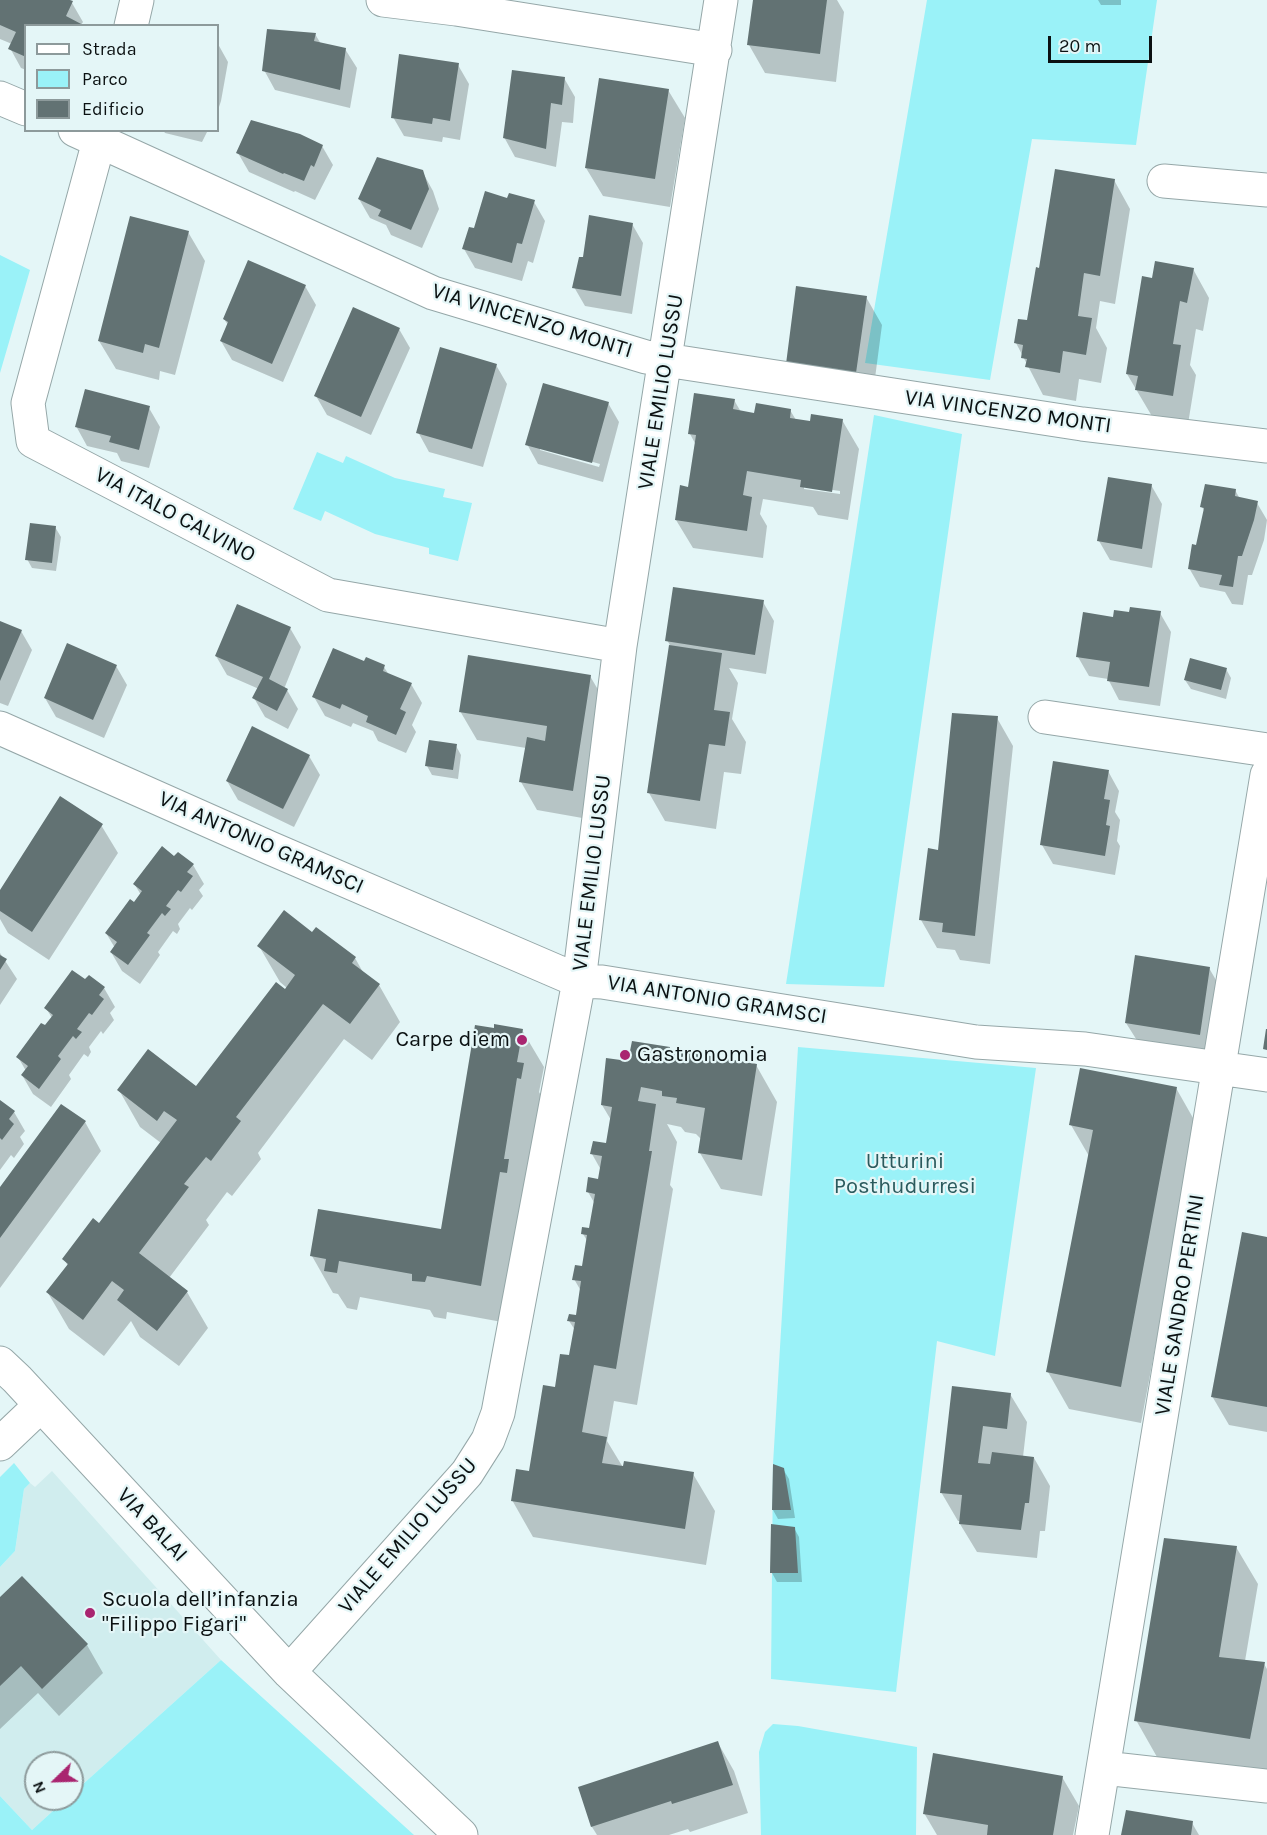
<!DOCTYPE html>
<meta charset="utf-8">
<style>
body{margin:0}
#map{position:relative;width:1267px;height:1835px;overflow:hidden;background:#e4f6f7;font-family:Karla,sans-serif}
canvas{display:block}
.legend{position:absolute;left:24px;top:24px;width:195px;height:108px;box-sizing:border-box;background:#e4f6f7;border:2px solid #8d9a9b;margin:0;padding:8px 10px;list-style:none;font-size:18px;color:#0b1112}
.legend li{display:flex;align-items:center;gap:12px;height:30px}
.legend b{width:30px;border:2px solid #8d9a9b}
.north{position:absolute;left:24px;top:1751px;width:60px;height:60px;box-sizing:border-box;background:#e4f6f7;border:2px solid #8d9a9b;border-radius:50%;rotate:247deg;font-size:16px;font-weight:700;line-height:24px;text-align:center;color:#0b1112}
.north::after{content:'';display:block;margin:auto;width:21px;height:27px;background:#a92570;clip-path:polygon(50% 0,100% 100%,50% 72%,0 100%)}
.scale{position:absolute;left:1048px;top:36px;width:104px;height:27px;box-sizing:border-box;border:3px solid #0b1112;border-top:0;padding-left:8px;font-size:18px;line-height:21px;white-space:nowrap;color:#0b1112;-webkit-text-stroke:4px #e4f6f7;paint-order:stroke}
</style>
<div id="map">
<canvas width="1267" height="1835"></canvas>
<ul class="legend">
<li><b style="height:8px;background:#fff"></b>Strada</li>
<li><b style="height:16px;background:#9af2f8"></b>Parco</li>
<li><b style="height:16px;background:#627273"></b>Edificio</li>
</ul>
<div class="north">N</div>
<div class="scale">20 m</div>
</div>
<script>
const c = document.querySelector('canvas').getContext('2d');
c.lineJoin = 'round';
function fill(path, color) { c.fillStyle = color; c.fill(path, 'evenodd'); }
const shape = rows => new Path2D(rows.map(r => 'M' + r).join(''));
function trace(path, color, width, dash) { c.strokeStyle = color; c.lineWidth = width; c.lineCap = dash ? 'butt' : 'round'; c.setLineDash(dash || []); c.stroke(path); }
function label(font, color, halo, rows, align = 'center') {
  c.font = font + ' Karla,sans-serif'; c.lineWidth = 4.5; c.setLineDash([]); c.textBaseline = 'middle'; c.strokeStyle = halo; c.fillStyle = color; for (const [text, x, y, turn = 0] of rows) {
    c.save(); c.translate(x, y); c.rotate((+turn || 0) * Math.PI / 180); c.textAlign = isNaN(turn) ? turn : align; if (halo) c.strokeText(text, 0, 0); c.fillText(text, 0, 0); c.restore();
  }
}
const built = shape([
 [52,1471,221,1660,72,1794,72,1763,36,1763,36,1799,66,1799,32,1830,0,1796,0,1567,15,1551,24,1489,30,1483,35,1487]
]);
const green = shape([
 [927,0,1157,0,1136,145,1032,139,990,380,865,363],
 [0,255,30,270,0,373],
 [874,415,962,434,884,987,786,984],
 [317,452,343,463,346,456,395,478,445,489,443,497,472,503,458,561,429,554,429,548,375,534,325,511,321,521,293,509],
 [798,1047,1036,1068,995,1356,937,1341,896,1692,771,1679,773,1464],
 [14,1463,30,1483,24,1489,15,1551,0,1567,0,1477],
 [221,1660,414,1835,0,1835,0,1796,32,1830,66,1799,72,1799,72,1794],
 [773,1724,798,1726,917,1747,916,1835,761,1835,759,1752,765,1732]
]);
const shadow = shape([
 [0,0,66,0,72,3,83,22,81,25,26,26,26,70,21,68,10,48,12,44,0,39],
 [755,0,837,0,844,12,836,82,765,73,749,45],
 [1098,0,1121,0,1121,5,1101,5],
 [315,34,321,44,345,49,357,68,350,108,275,90,264,70],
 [218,44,228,62,221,101,218,110],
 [458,65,469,84,460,140,443,137,442,142,404,136,393,117],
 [564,78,575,97,573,123,562,122,556,167,515,157,504,137],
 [668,90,685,118,670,207,603,196,586,168],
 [163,130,208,130,202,142,165,133],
 [322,146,333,165,315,200,295,191,294,192,249,172,238,153],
 [422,171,433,191,439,209,422,248,391,235,386,225,370,218,359,199],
 [1114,180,1130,209,1115,304,1100,301,1096,328,1107,348,1101,383,1079,379,1076,401,1043,395,1016,343,1028,322,1040,270],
 [508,199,534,202,545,221,533,263,528,261,522,281,475,268,464,249,475,230],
 [632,224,643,243,632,314,585,306,574,287,584,259],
 [188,232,205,261,175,375,160,371,159,380,116,369,99,341],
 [1193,269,1209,298,1203,331,1196,329,1190,365,1196,375,1188,424,1153,418,1127,374,1153,279],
 [305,286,316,305,283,382,232,360,221,341,228,325,224,319],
 [866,297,882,325,872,401,804,392],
 [399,329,410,348,371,435,327,415,316,396],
 [496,365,507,384,483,467,429,452,418,432],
 [734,400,741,412,755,414,790,410,796,420,812,423,842,420,859,449,848,520,818,515,813,507,763,499,760,514,767,526,763,558,693,548,676,520,690,489,696,445,690,434],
 [804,486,840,491,840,494,804,489],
 [608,403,619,422,603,482,538,464,527,444],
 [540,447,600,464,599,467,540,450],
 [149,408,160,427,149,468,121,461,117,453,87,446,76,426],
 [1151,485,1162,504,1152,568,1110,560,1099,541],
 [1235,490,1240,499,1257,503,1267,520,1264,540,1252,575,1248,575,1243,605,1232,604,1225,592,1200,587,1189,568,1198,547,1205,512,1202,507],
 [55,527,61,537,56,571,32,568,27,559],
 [763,602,774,621,766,674,729,668,738,683,732,719,746,742,741,774,724,772,716,829,665,821,649,793,671,647,667,640],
 [1160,613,1171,632,1160,706,1119,700,1108,679,1089,676,1078,657,1114,618,1130,614],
 [0,622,21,631,32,650,8,706,0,703],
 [290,628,301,647,284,689,287,690,298,709,288,729,265,717,254,698,259,689,227,675,216,656],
 [364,663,384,667,389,675,411,684,422,703,412,725,416,732,406,753,378,741,373,731,353,723,351,727,325,716,314,697],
 [116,666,127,685,104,738,56,717,45,698],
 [1226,669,1231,678,1226,699,1191,689,1185,680],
 [590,676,607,705,588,819,537,810,521,782,526,748,477,740,460,711],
 [997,718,1013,746,990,964,960,960,955,950,937,948,921,920,939,851],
 [456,746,461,755,458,779,432,775,427,766],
 [309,756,320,775,294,827,238,800,227,781],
 [1108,771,1119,791,1115,812,1120,820,1117,841,1120,846,1115,875,1053,864,1042,845],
 [101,825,118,853,49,960,8,933,0,919,0,893],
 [175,858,193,865,204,884,199,890,203,896,192,910,190,908,178,924,180,929,177,934,173,931,158,952,160,955,140,984,122,971,111,952,115,948,106,933,141,895,135,885],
 [316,929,355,958,364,974,379,985,400,1022,372,1060,344,1039,258,1153,261,1159,232,1196,227,1192,206,1220,209,1225,169,1278,187,1292,208,1328,179,1366,140,1337,131,1321,104,1356,69,1329,48,1293,68,1266,64,1259,99,1225,161,1143,140,1127,119,1090,197,1088,287,988,280,982,259,946,312,934],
 [0,953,17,979,0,1005],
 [1209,968,1220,987,1210,1054,1138,1042,1126,1023],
 [86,981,104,988,115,1007,110,1013,114,1020,103,1034,101,1031,89,1047,91,1052,88,1057,84,1054,69,1075,71,1079,51,1107,33,1094,22,1075,26,1071,18,1057,52,1018,46,1008],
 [495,1030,522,1030,544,1067,539,1092,544,1101,502,1322,447,1312,446,1319,434,1317,430,1310,360,1297,357,1310,347,1308,338,1294,333,1293,312,1256,443,1231],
 [671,1051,756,1065,777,1102,762,1196,721,1189,700,1153,702,1140,696,1134,685,1132,681,1127,667,1124,677,1142,670,1185,673,1189,637,1405,614,1401,607,1441,624,1469,693,1474,715,1511,706,1565,533,1537,512,1500,531,1473,570,1357,575,1330,569,1321,577,1317,581,1291,574,1279,584,1268,588,1242,583,1234,590,1230,595,1204,588,1192,599,1180,601,1170,592,1154,607,1145,611,1120,602,1105,630,1063],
 [1176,1088,1197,1125,1141,1423,1069,1409,1048,1372,1089,1156,1071,1125],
 [0,1102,14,1112,25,1131,20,1137,24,1144,14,1158,11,1155,0,1170],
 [85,1122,101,1151,0,1288,0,1190],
 [1267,1238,1267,1432,1229,1425,1212,1396],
 [954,1387,1010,1394,1027,1422,1023,1457,1034,1458,1050,1486,1045,1531,1040,1531,1037,1558,977,1552,960,1524,961,1521,958,1521,941,1492],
 [783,1469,789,1479,795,1518,778,1519,773,1510],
 [794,1528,799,1537,802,1582,777,1582,772,1573],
 [1236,1547,1258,1584,1245,1661,1264,1664,1267,1669,1267,1775,1157,1757,1136,1720],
 [22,1578,87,1645,103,1673,59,1716,38,1693,0,1729,0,1599],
 [718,1743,734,1771,748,1813,690,1832,688,1829,669,1835,597,1835,592,1827,580,1788],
 [1062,1777,1079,1806,1073,1835,937,1835,924,1813],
 [1192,1823,1199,1835,1124,1835]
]);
const building = shape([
 [0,0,70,0,73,1,66,16,85,26,26,26,26,57,8,49,16,32,0,25],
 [753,0,827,0,820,54,747,45],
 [267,29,316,33,314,41,346,48,340,90,262,71],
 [399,54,459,63,450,121,433,118,432,124,391,118],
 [512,70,565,77,562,105,551,103,546,149,503,138],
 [599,78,669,89,655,179,585,168],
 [251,120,300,134,323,145,314,167,311,165,304,181,284,173,283,174,236,153],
 [377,157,423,170,429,189,411,230,378,216,381,210,358,199],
 [1055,169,1115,179,1100,276,1084,273,1078,316,1092,318,1086,355,1063,351,1060,373,1025,367,1027,359,1021,358,1023,345,1014,343,1018,319,1027,320,1036,267,1039,268],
 [485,191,507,198,509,193,535,200,522,244,517,243,512,263,462,249,469,227,474,228],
 [589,215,633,223,621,296,572,288,579,257,583,257],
 [130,216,189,231,159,348,145,344,143,353,98,341],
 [248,260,306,285,272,364,220,341,228,322,223,319],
 [1155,261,1194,268,1187,303,1180,301,1173,344,1181,345,1173,396,1135,390,1138,376,1126,374,1142,276,1152,278],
 [796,286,867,296,856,373,786,364],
 [353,307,400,328,361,417,314,396],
 [440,347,497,364,472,449,416,433],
 [543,383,609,402,592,463,525,445],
 [85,389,150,406,139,450,109,442,111,436,75,427],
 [694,393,735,399,733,409,754,413,756,403,791,409,790,418,810,421,811,414,843,419,832,492,800,487,801,480,747,471,743,495,752,497,747,531,675,520,680,485,688,487,696,435,688,434],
 [1108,477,1152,484,1142,549,1097,541],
 [1205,484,1236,489,1235,496,1258,501,1254,520,1242,556,1238,556,1233,587,1219,585,1222,575,1188,569,1192,544,1196,545,1204,508,1200,507],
 [30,523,56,526,52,563,25,560],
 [673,587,764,600,755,655,665,641],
 [237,604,291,627,269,679,288,689,277,711,252,698,263,677,215,656],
 [1130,607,1161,611,1149,687,1107,681,1110,662,1076,657,1083,612,1113,617,1114,610,1129,612],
 [0,621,22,630,0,681],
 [67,643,117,665,93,720,44,698],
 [669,645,722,653,714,710,730,712,725,746,709,744,700,801,647,793],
 [333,648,364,661,366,657,385,665,383,671,412,683,400,709,406,712,396,735,366,722,368,716,342,704,340,709,312,697],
 [468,655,591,675,573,791,519,782,527,737,545,741,547,726,459,712],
 [1190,658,1227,668,1221,690,1184,680],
 [952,713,998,716,975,936,942,932,943,923,919,920,928,848,938,850],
 [252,726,310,755,283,809,226,781],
 [429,740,457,744,453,770,425,766],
 [1053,761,1109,770,1104,799,1110,800,1106,825,1110,826,1105,856,1040,845],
 [60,796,103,824,32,932,0,911,0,890],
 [162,846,174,856,178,852,194,864,187,872,193,876,181,892,178,890,166,906,171,909,165,916,162,913,147,933,150,935,128,965,110,952,117,942,105,933,130,899,134,902,142,891,133,884],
 [284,910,312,932,316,927,356,957,352,963,380,984,350,1024,323,1004,236,1117,241,1121,211,1161,206,1157,184,1184,189,1187,139,1253,188,1291,157,1331,117,1300,124,1290,112,1281,83,1320,46,1292,68,1264,62,1259,93,1218,99,1223,177,1120,164,1111,157,1121,117,1090,148,1049,196,1086,276,982,285,989,295,975,257,946],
 [0,955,7,959,0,970],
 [1135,955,1210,967,1200,1035,1125,1023],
 [72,970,85,979,89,975,105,987,99,995,104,999,92,1015,89,1013,77,1029,82,1032,76,1039,73,1036,58,1056,61,1059,39,1089,21,1075,28,1066,16,1057,41,1023,45,1025,53,1015,44,1008],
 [494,1024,523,1029,517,1062,524,1063,521,1079,517,1078,504,1159,509,1159,507,1173,500,1172,481,1286,427,1276,425,1282,412,1281,412,1274,339,1261,337,1273,324,1271,326,1259,310,1256,318,1209,441,1229,475,1025,494,1028],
 [1266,1029,1267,1029,1267,1050,1263,1049],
 [632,1041,670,1047,670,1049,757,1064,742,1160,698,1153,705,1108,676,1103,677,1098,662,1096,662,1091,641,1087,638,1101,656,1104,649,1151,652,1151,616,1369,594,1365,582,1432,607,1437,602,1463,623,1466,624,1461,694,1472,685,1529,511,1501,516,1469,529,1471,543,1385,555,1387,560,1354,569,1355,575,1322,567,1321,569,1314,576,1315,581,1281,572,1280,575,1265,582,1266,587,1235,581,1234,582,1227,589,1228,595,1194,586,1192,588,1177,598,1179,602,1156,590,1154,593,1141,606,1143,612,1107,601,1105,606,1058,628,1061],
 [1080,1068,1177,1087,1121,1387,1046,1372,1093,1130,1069,1125],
 [0,1100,15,1111,9,1119,14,1124,2,1140,0,1138],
 [61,1104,86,1121,0,1238,0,1187],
 [1242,1232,1267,1237,1267,1407,1211,1397],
 [952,1386,1011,1393,1007,1429,983,1426,978,1463,990,1464,992,1452,1034,1457,1029,1503,1025,1503,1021,1530,959,1524,962,1495,940,1493],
 [773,1464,784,1468,791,1510,772,1510],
 [771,1524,795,1527,798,1573,770,1573],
 [1164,1538,1237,1546,1219,1657,1265,1662,1250,1739,1134,1721],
 [22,1576,88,1644,42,1689,21,1666,0,1686,0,1597],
 [718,1741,733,1785,672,1804,671,1801,591,1827,578,1787],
 [933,1753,1063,1776,1053,1835,987,1835,988,1825,923,1814],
 [1126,1810,1193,1821,1191,1835,1121,1835]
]);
const minor = shape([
 [383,0,456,9,715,50],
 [131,26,137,0],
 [0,98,26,109],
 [75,130,433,293,646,357,1082,424,1267,446],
 [102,130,28,403,33,441,328,595,620,646],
 [1164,181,1267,190],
 [1045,717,1267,750],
 [0,728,270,848,579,981,602,982,976,1042,1085,1049,1267,1075],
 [0,1363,17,1379,289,1672,461,1835],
 [0,1444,41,1405],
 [289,1672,467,1473,488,1440,498,1413,579,981,620,646,721,0],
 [1104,1768,1267,1786],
 [1092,1835,1267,775]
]);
const markers = [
 [522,1040,6,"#a92570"],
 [625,1055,6,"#a92570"],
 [90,1613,6,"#a92570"]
];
const streetNames = [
 ["VIA VINCENZO MONTI",532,321,17],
 ["VIALE EMILIO LUSSU",661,392,-81],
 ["VIA VINCENZO MONTI",1008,412,8],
 ["VIA ITALO CALVINO",175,515,28],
 ["VIA ANTONIO GRAMSCI",261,843,24],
 ["VIALE EMILIO LUSSU",592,873,-83],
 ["VIA ANTONIO GRAMSCI",717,1000,9],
 ["VIALE SANDRO PERTINI",1180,1305,-81],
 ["VIA BALAI",152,1525,47],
 ["VIALE EMILIO LUSSU",408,1536,-49]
];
const poiNames = [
 ["Carpe diem",510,1040,"right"],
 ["Gastronomia",637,1055],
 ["Scuola dell’infanzia",102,1600],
 ["\"Filippo Figari\"",102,1625]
];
const parkNames = [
 ["Utturini",905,1162],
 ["Posthudurresi",905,1187]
];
fill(built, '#d0edee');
fill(green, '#9af2f8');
fill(shadow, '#0003');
fill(building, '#627273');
trace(minor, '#95a7a8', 35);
trace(minor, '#fff', 33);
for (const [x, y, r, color] of markers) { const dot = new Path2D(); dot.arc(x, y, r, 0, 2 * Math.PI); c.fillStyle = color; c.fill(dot); trace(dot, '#e4f6f7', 2); }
label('22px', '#0b1112', '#e4f6f7', streetNames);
label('22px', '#0b1112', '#e4f6f7', poiNames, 'left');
label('22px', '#2a5a5d', '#e4f6f7', parkNames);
</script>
